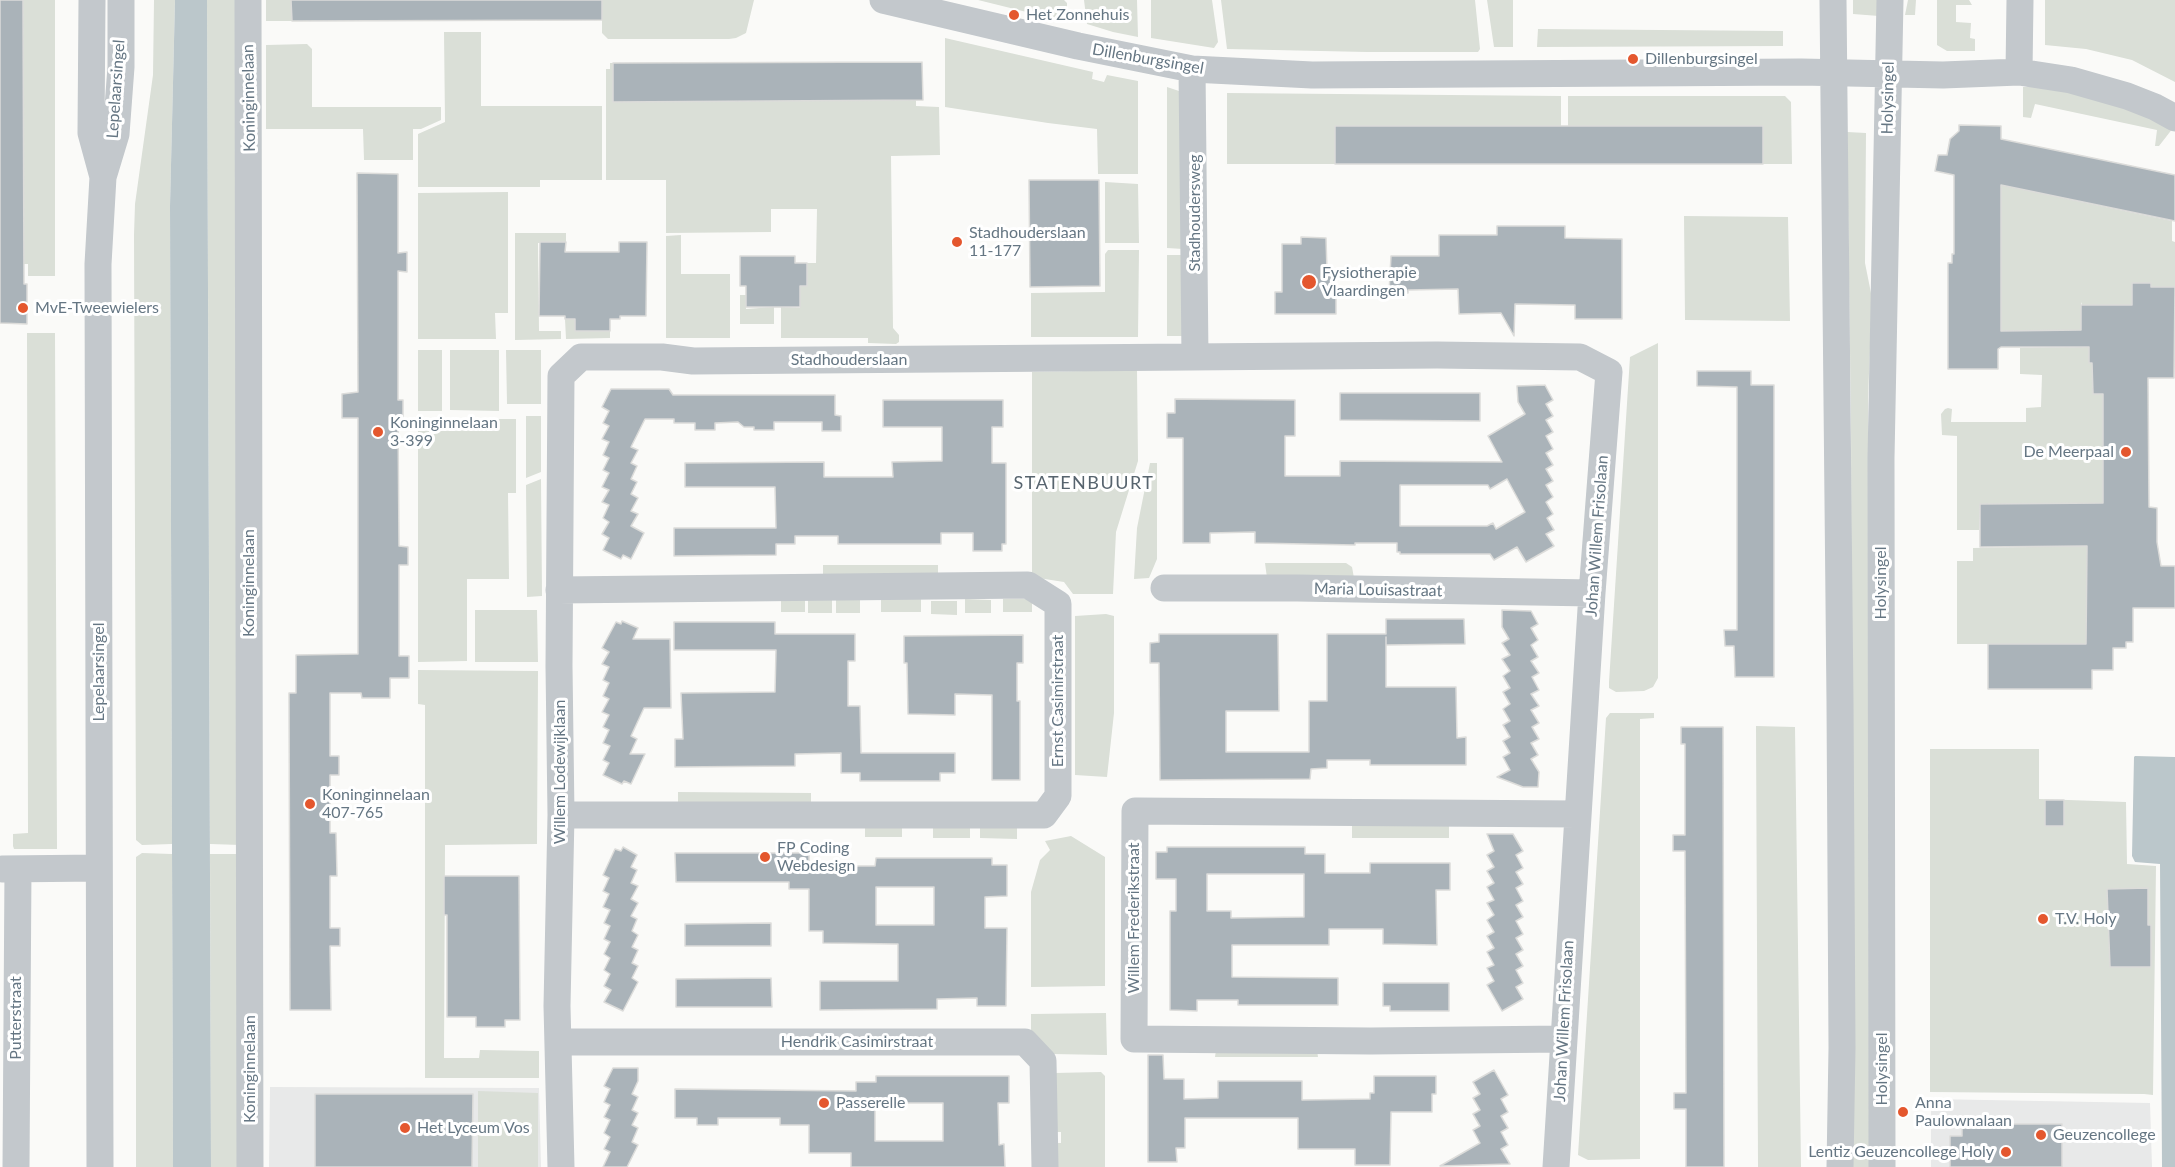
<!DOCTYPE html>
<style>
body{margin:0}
canvas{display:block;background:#fafaf8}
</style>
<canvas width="2175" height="1167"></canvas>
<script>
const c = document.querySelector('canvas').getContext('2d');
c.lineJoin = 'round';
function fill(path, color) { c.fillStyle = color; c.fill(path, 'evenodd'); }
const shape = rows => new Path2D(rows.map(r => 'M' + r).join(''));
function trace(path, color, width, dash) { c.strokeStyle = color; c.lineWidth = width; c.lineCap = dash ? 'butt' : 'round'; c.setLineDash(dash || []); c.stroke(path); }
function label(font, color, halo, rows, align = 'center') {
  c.font = font + ' Lato,sans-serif'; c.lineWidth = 6; c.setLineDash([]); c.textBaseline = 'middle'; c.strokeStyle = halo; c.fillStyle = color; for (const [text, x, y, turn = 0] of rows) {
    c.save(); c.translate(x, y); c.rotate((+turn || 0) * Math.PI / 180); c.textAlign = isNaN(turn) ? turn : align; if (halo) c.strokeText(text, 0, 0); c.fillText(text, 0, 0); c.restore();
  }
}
const built = shape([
 [270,1087,539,1088,541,1167,269,1167],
 [1931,1099,2150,1103,2152,1167,1931,1167]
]);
const green = shape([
 [23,0,55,0,55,276,28,276,28,264,24,264],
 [154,0,175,0,170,206,172,844,142,845,136,840,134,235,135,204,153,75],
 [207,0,239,0,241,845,210,844],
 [266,0,291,0,292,21,266,21],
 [602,0,754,0,746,33,736,38,729,39,608,39,602,33],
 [978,0,1064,0,1067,3,1067,19,1063,21],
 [1084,0,1137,0,1138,37,1113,32,1087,24],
 [1151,0,1212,0,1218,42,1214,48,1151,38],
 [1221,0,1475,0,1480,49,1478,52,1367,52,1227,49],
 [1487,0,1513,0,1513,47,1494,47],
 [1853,0,1879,0,1879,16,1853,14],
 [1908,0,1916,0,1915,15,1905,15],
 [1937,0,1969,0,1972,5,1956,5,1956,22,1971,23,1970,38,1975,39,1975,51,1947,51,1937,45],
 [2045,0,2175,0,2175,82,2132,60,2086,49,2045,45],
 [1538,29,1783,31,1783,46,1537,47],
 [444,32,481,32,481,106,602,106,602,180,540,180,540,187,418,187,418,134,445,122],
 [945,38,1093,72,1092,79,1104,82,1107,75,1138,81,1138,174,1098,174,1097,129,1048,123,945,107],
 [307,44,312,49,312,107,441,107,441,120,421,129,413,129,413,160,364,160,363,129,266,129,266,45],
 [610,63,613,63,614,102,916,100,916,106,939,107,940,155,891,156,893,328,899,335,899,342,896,344,868,343,868,338,781,338,781,307,800,308,800,295,790,295,790,285,807,286,807,263,816,263,817,209,771,209,771,232,666,233,666,180,606,180,606,69,610,69],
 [2051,86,2079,89,2173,128,2159,146,2155,146,2157,130,2035,104,2031,118,2023,117,2023,87],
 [1167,87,1179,91,1183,249,1167,248],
 [1227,93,1561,96,1561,126,1335,126,1335,164,1227,164],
 [1568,96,1785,96,1791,102,1792,164,1763,164,1763,126,1568,126],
 [1847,132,1866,133,1865,263,1872,298,1868,398,1869,1167,1853,1167,1851,423],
 [1105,182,1138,184,1139,243,1105,243],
 [2001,185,2172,221,2172,241,2175,242,2175,287,2151,287,2150,283,2133,283,2132,305,2082,305,2081,302,2081,330,2001,331],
 [508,192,508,313,495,313,496,339,418,339,418,193],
 [1684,216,1788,217,1790,321,1685,320],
 [515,233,566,233,566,242,538,243,539,331,561,331,561,339,515,340],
 [681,235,681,274,730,274,730,338,666,338,666,236],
 [1108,250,1139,250,1138,337,1031,337,1031,293,1105,292,1105,254],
 [1167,255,1182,255,1182,336,1167,336],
 [740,295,746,295,746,309,774,307,774,324,740,324],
 [565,319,575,319,575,331,610,331,610,338,566,339],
 [27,333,55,333,57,849,14,849,13,846,13,834,28,833],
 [1658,343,1658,678,1653,687,1644,691,1616,692,1609,688,1609,682,1630,357],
 [2089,347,2092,363,2093,394,2109,394,2103,401,2103,503,1980,504,1979,530,1957,530,1957,436,1942,435,1941,414,1945,409,1948,408,1952,409,1951,422,2026,422,2026,408,2041,407,2042,375,2020,374,2020,348],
 [418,350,442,350,442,411,418,411],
 [450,350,499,350,499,411,450,410],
 [506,350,541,350,541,404,507,404],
 [1137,370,1138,461,1116,532,1113,594,1073,594,1064,582,1032,577,1032,372],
 [526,416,541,416,541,472,526,478],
 [418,419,516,419,516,493,508,493,509,579,467,579,467,661,418,662],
 [1150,463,1157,463,1157,559,1149,578,1134,579,1137,528],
 [541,479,542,596,527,597,526,485],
 [2087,546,2086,641,2093,644,1957,644,1957,561,1973,561,1973,548],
 [1265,563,1346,563,1352,567,1354,578,1267,578],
 [823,565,938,565,938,579,823,579],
 [781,599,805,599,805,612,781,612],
 [836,599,860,599,860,613,836,613],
 [881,599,921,599,921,612,881,612],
 [965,599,991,600,991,613,965,613],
 [1003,599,1032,599,1032,612,1003,612],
 [808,600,832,600,832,613,808,613],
 [931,601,957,601,957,615,931,614],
 [475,610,537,610,538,662,475,662],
 [1106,614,1114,616,1114,713,1107,777,1075,775,1075,616],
 [418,670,538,671,537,844,445,845,444,1058,479,1058,480,1050,539,1051,539,1078,425,1078,425,705,418,704],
 [1610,713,1654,713,1654,718,1640,719,1640,1159,1588,1160,1578,1155,1606,718],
 [1756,726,1795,727,1801,1167,1758,1167],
 [1930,749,2039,749,2039,799,2126,802,2127,864,2156,866,2153,1095,2144,1094,1930,1092],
 [678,792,811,793,811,805,678,804],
 [1352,822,1449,822,1449,838,1352,838],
 [865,823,902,824,902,837,865,837],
 [933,824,970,824,970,838,933,838],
 [980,825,1017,825,1017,839,980,838],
 [1071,836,1105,857,1105,986,1031,987,1031,892,1040,860,1050,850,1045,841],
 [142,853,172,854,173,1167,136,1167,136,857],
 [210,854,241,854,241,1167,211,1167],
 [1106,1013,1107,1055,1052,1054,1031,1036,1031,1014],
 [1216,1050,1317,1050,1318,1057,1215,1057],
 [1101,1072,1105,1076,1105,1167,1054,1167,1054,1143,1061,1143,1061,1132,1054,1132,1054,1073],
 [478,1091,538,1093,538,1167,478,1167]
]);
const water = shape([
 [175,0,207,0,211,1167,173,1167,170,206],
 [2135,756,2175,757,2175,1167,2162,1167,2160,864,2135,862,2132,856,2134,757]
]);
const building = shape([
 [0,0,23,0,24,284,27,284,27,324,0,323,0,0],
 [291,0,602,0,602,20,292,21,291,0],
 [922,62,923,100,613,102,613,63,922,62],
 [1959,125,2001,126,2001,139,2175,175,2175,221,2001,185,2001,331,2081,330,2081,305,2132,305,2132,283,2151,283,2151,287,2175,287,2174,378,2148,378,2149,507,2157,508,2157,542,2161,566,2175,566,2175,608,2133,608,2133,642,2126,642,2126,648,2113,648,2113,670,2092,670,2092,689,1988,689,1988,644,2086,644,2087,546,1980,547,1980,504,2103,503,2103,394,2093,394,2092,363,2089,363,2089,347,2001,347,1998,349,1998,369,1948,369,1948,263,1952,263,1952,254,1954,254,1954,175,1935,171,1938,155,1947,155,1950,139,1959,131,1959,125],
 [1335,126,1763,126,1763,164,1335,164,1335,126],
 [357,173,398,174,398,253,407,252,407,272,398,271,398,400,403,400,403,418,398,418,399,546,408,547,408,565,399,565,399,656,409,656,409,678,390,678,390,698,362,698,361,693,330,693,330,756,339,756,339,775,330,775,330,833,336,833,337,876,330,876,330,928,340,928,340,946,330,946,331,1010,290,1010,289,693,296,693,296,655,358,654,358,418,342,418,342,394,358,392,357,173],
 [1029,180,1099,180,1100,286,1030,287,1029,180],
 [1497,226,1565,226,1565,238,1622,239,1622,319,1575,319,1575,305,1515,304,1514,336,1501,313,1459,314,1458,289,1408,290,1408,293,1389,293,1391,256,1439,256,1439,235,1497,235,1497,226],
 [1301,237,1326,238,1327,271,1336,272,1336,314,1275,314,1275,292,1282,292,1282,244,1301,244,1301,237],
 [540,242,566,242,565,252,619,252,619,242,647,242,646,316,620,316,620,319,610,319,610,331,575,331,575,319,565,319,565,316,539,316,540,242],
 [740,256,795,256,795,263,807,263,807,286,800,286,800,307,746,307,746,286,740,286,740,256],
 [1697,371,1751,371,1751,385,1774,385,1774,677,1735,677,1734,646,1725,646,1724,630,1737,630,1737,387,1697,386,1697,371],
 [1545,385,1553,400,1546,404,1553,416,1546,420,1553,432,1546,436,1553,449,1546,453,1553,465,1546,469,1553,481,1546,485,1553,497,1546,502,1553,514,1547,518,1554,530,1546,534,1554,546,1526,562,1517,547,1494,560,1490,554,1400,554,1400,552,1397,552,1397,543,1355,543,1355,545,1255,543,1255,532,1210,533,1210,543,1183,543,1183,438,1167,438,1167,413,1175,413,1175,399,1295,400,1295,436,1285,436,1285,476,1340,476,1340,461,1502,462,1488,436,1525,414,1518,402,1517,386,1545,385],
 [1507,479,1525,512,1496,529,1493,523,1487,526,1400,526,1400,485,1488,485,1490,489,1507,479],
 [611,389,669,389,673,395,835,395,835,415,841,416,841,431,822,431,822,422,774,422,774,430,754,430,754,427,744,427,738,422,715,423,715,430,695,430,695,423,674,423,674,419,645,419,631,447,638,450,631,463,637,466,631,479,637,482,631,494,638,498,631,511,638,514,631,526,644,533,631,559,623,555,621,559,603,550,609,538,602,534,609,522,603,518,609,505,602,502,609,490,602,487,609,473,603,470,609,458,603,455,609,442,602,439,609,426,603,423,609,411,602,407,611,389],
 [1340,393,1480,393,1480,421,1340,420,1340,393],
 [883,400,1003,400,1003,427,992,427,992,463,1006,463,1006,544,1002,544,1002,551,973,551,973,533,941,533,941,544,838,544,838,536,795,536,795,544,776,544,776,555,674,556,674,528,776,528,775,487,685,487,685,463,824,462,824,477,893,477,892,462,942,461,942,427,883,427,883,400],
 [1502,610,1531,611,1538,624,1531,628,1538,640,1531,645,1538,657,1531,661,1539,673,1532,677,1539,690,1531,694,1539,706,1531,710,1539,723,1532,727,1539,739,1531,743,1538,755,1531,759,1539,772,1538,787,1523,787,1497,777,1510,770,1503,757,1510,753,1503,741,1510,737,1503,725,1510,721,1503,709,1510,704,1503,692,1510,688,1503,676,1510,671,1502,659,1510,655,1502,643,1509,639,1502,627,1502,610],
 [1386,619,1464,619,1465,644,1386,645,1386,637,1386,687,1456,687,1457,738,1466,737,1466,765,1370,765,1370,760,1327,760,1327,768,1311,769,1310,779,1160,780,1159,663,1150,663,1150,643,1159,642,1159,634,1278,634,1279,711,1226,711,1226,752,1309,752,1309,701,1327,701,1327,634,1386,634,1386,619],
 [622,621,638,628,633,639,670,639,671,708,644,708,631,736,637,739,630,754,645,754,631,784,624,781,622,784,603,775,609,763,603,760,610,746,603,743,609,730,603,727,609,715,602,712,609,699,603,696,609,683,603,680,609,667,602,664,609,652,602,648,616,622,621,624,622,621],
 [674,622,775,622,775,634,855,634,855,661,848,661,848,706,860,706,861,753,955,753,955,773,940,773,940,781,860,781,860,773,841,773,841,753,795,754,795,766,675,767,675,739,683,739,681,693,775,692,776,650,674,650,674,622],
 [1023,635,1023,663,1017,663,1017,701,1020,701,1020,780,992,780,992,695,955,694,955,715,908,714,907,663,904,663,904,636,1023,635],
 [1681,727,1723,727,1724,1167,1686,1167,1686,1109,1674,1109,1674,1093,1686,1093,1685,851,1673,851,1673,835,1685,835,1685,744,1681,744,1681,727],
 [2045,800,2064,800,2064,826,2045,826,2045,800],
 [1487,834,1513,834,1523,851,1516,855,1523,868,1516,872,1523,884,1516,888,1523,901,1516,905,1523,917,1516,921,1523,934,1516,938,1523,950,1516,954,1523,966,1516,970,1523,983,1516,987,1523,999,1502,1011,1487,985,1494,981,1487,968,1494,965,1487,952,1494,948,1487,936,1494,932,1487,920,1494,915,1487,903,1494,900,1487,887,1494,883,1487,871,1494,867,1487,855,1494,851,1487,834],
 [623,847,637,855,631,867,637,870,631,883,638,886,631,899,638,903,631,916,637,919,632,931,638,935,632,947,638,950,632,963,638,966,632,978,638,982,623,1011,604,1002,611,990,604,986,610,974,604,970,610,958,604,954,610,942,604,939,610,926,604,923,610,910,603,907,609,894,603,891,609,878,603,875,615,849,621,851,623,847],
 [1167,847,1305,847,1305,854,1325,854,1325,873,1370,873,1370,863,1450,863,1450,890,1436,890,1437,945,1383,944,1383,929,1329,929,1329,945,1232,945,1232,977,1338,978,1338,1005,1238,1005,1238,1000,1197,1000,1197,1011,1170,1010,1170,911,1176,911,1176,879,1156,879,1156,852,1167,852,1167,847],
 [1207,874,1304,874,1304,917,1231,918,1231,911,1207,911,1207,874],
 [675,853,809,853,809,865,829,864,829,866,875,866,876,858,992,858,992,865,1007,865,1007,896,985,897,985,928,1007,928,1006,1006,977,1006,977,998,937,999,937,1009,820,1010,820,981,898,981,898,944,823,943,823,931,809,931,809,889,789,889,789,882,676,882,675,853],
 [876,887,934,887,934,925,876,925,876,887],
 [444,876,519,876,520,1020,505,1020,505,1027,476,1027,476,1017,447,1017,447,915,444,915,444,876],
 [2148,888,2148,925,2151,925,2151,967,2110,967,2107,889,2148,888],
 [771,923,771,946,685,946,685,924,771,923],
 [771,978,772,1007,676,1007,676,979,771,978],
 [1383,983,1449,983,1449,1011,1390,1011,1390,1006,1383,1006,1383,983],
 [1148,1055,1163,1055,1164,1079,1184,1079,1184,1099,1218,1098,1218,1081,1302,1081,1302,1100,1370,1099,1370,1093,1374,1093,1374,1076,1436,1076,1436,1094,1432,1094,1432,1112,1391,1112,1390,1165,1355,1165,1355,1149,1298,1149,1298,1118,1185,1118,1185,1148,1176,1148,1177,1162,1148,1162,1148,1055],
 [613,1068,638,1068,638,1081,632,1094,638,1097,632,1110,638,1113,632,1125,638,1128,632,1142,638,1145,627,1167,603,1167,610,1152,604,1149,610,1137,604,1133,610,1120,604,1117,610,1105,604,1102,610,1089,604,1086,613,1068],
 [1494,1070,1508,1095,1501,1099,1508,1112,1501,1116,1508,1128,1501,1132,1508,1145,1501,1149,1510,1164,1440,1166,1480,1143,1473,1130,1480,1126,1473,1114,1480,1110,1473,1098,1480,1094,1473,1082,1494,1070],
 [876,1076,1009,1076,1009,1103,998,1103,999,1145,1004,1144,1005,1167,851,1167,851,1153,809,1153,809,1125,780,1125,780,1118,718,1118,718,1125,697,1125,697,1118,675,1118,675,1089,856,1091,856,1082,876,1082,876,1076],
 [875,1103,943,1103,943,1141,875,1141,875,1103],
 [315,1094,473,1094,472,1167,315,1167,315,1094],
 [1962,1124,2062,1124,2062,1167,1950,1167,1950,1136,1962,1136,1962,1124]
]);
const minor = shape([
 [92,0,91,133,103,177],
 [248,0,250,1167],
 [883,0,1078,46,1192,69,1312,75,1801,72,1943,75,2019,72,2071,80,2127,96,2155,107,2175,118],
 [1833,0,1840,702,1842,1048,1840,1167],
 [1192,69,1195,357],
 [2019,72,2020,0],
 [1164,588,1297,588,1592,593],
 [559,590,1028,585,1058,604,1058,796,1044,815,561,815],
 [2,869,99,868],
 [1563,1039,1371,1041,1134,1039,1135,811,1577,814],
 [558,1042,1025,1042,1043,1061,1045,1167],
 [16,1167,18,869],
 [100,1167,98,264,103,177,116,134,121,67,121,0],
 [561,1167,557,1006,561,815,559,666,561,376,581,357,662,357,693,361,1437,355,1580,357,1609,372,1592,593,1556,1167],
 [1882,1167,1881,458,1890,0]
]);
const markers = [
 [1014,15,6,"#e4572e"],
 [1633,59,6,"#e4572e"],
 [957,242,6,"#e4572e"],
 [1309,282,8,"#e4572e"],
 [23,308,6,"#e4572e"],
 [378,432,6,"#e4572e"],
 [2126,452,6,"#e4572e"],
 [310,804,6,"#e4572e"],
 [765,857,6,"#e4572e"],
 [2043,919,6,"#e4572e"],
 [824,1103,6,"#e4572e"],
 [1903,1112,6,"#e4572e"],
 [405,1128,6,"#e4572e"],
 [2041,1135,6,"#e4572e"],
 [2006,1152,6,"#e4572e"]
];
const poiNames = [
 ["Het Zonnehuis",1026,15],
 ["Dillenburgsingel",1645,59],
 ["Stadhouderslaan",969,233],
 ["11-177",969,251],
 ["Fysiotherapie",1322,273],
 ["Vlaardingen",1322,291],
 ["MvE-Tweewielers",35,308],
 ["Koninginnelaan",390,423],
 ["3-399",390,441],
 ["De Meerpaal",2114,452,"right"],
 ["Koninginnelaan",322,795],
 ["407-765",322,813],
 ["FP Coding",777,848],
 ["Webdesign",777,866],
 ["T.V. Holy",2055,919],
 ["Passerelle",836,1103],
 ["Anna",1915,1103],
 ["Paulownalaan",1915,1121],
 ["Het Lyceum Vos",417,1128],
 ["Geuzencollege",2053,1135],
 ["Lentiz Geuzencollege Holy",1994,1152,"right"]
];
const streetNames = [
 ["Dillenburgsingel",1148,59,10],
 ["Lepelaarsingel",116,89,-86],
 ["Koninginnelaan",249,98,-91],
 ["Holysingel",1888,98,-89],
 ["Stadhoudersweg",1195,213,-90],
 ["Stadhouderslaan",849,360],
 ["Johan Willem Frisolaan",1597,536,-86],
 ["Koninginnelaan",249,583,-90],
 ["Holysingel",1881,583,-90],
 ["Maria Louisastraat",1378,590,1],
 ["Lepelaarsingel",99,672,-90],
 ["Ernst Casimirstraat",1058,701,-90],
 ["Willem Lodewijklaan",560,772,-90],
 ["Willem Frederikstraat",1134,918,-90],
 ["Putterstraat",16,1018,-90],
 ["Johan Willem Frisolaan",1564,1021,-87],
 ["Hendrik Casimirstraat",857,1042],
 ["Koninginnelaan",250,1069,-90],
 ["Holysingel",1882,1069,-90]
];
const neighbourhoodNames = [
 ["STATENBUURT",1084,483]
];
fill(built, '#e8e9e9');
fill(green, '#dadfd7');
fill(water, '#bbc7cb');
fill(building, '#aab3b9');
trace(building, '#dcdcda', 1.5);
trace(minor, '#c3c8cc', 27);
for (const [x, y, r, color] of markers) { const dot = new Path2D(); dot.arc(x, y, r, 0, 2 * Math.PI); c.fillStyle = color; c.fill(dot); trace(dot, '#fff', 2); }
label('16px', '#657683', '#fff', poiNames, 'left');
label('16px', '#657683', '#fff', streetNames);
c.letterSpacing = '1.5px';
label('18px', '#57646e', '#fff', neighbourhoodNames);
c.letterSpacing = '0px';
</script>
